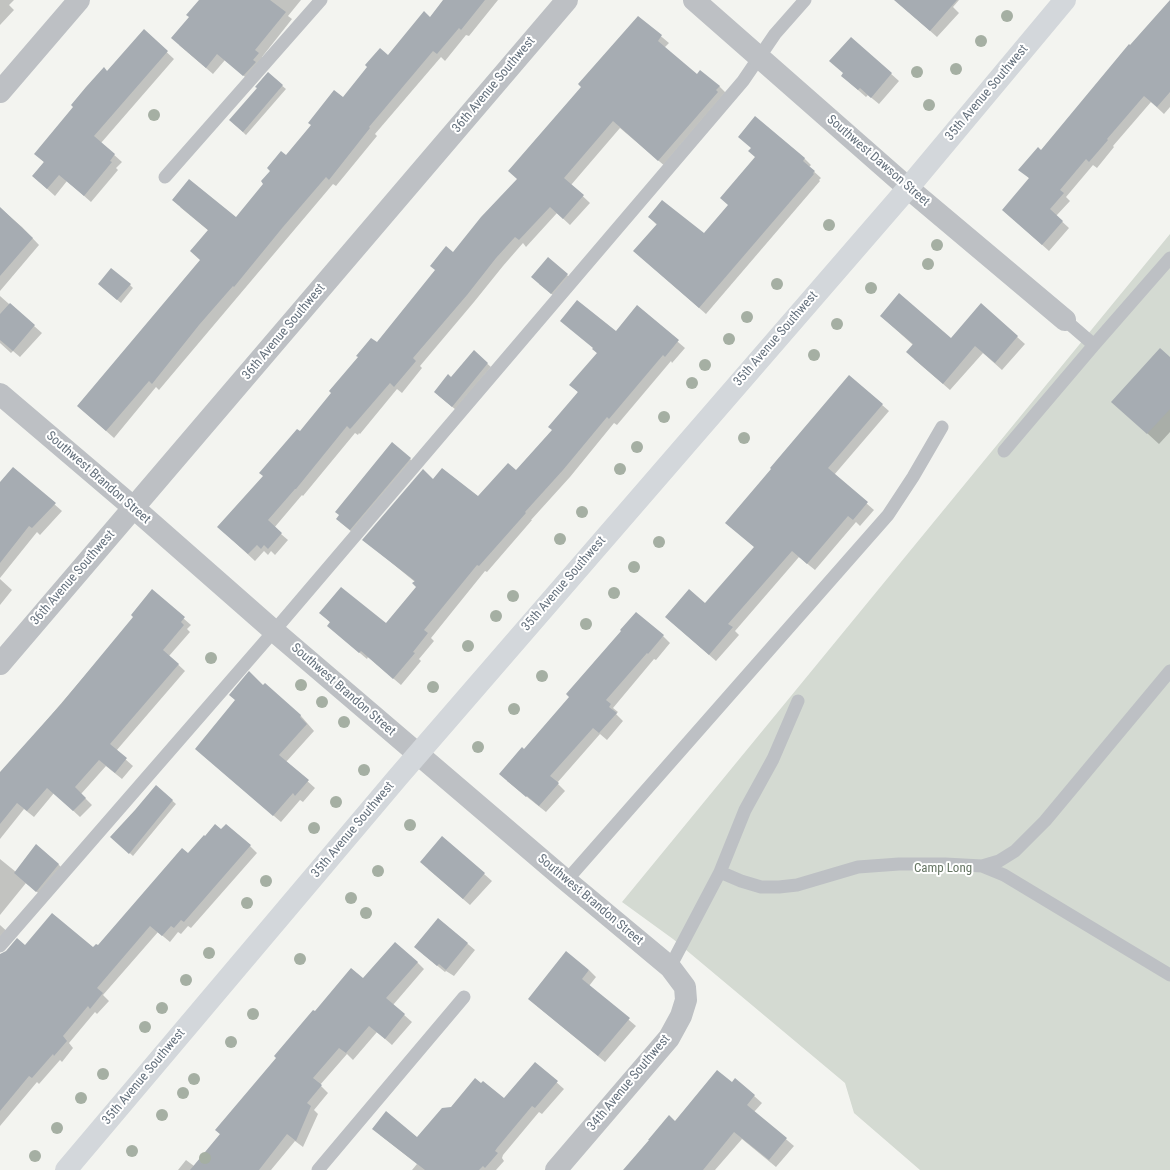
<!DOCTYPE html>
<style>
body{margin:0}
canvas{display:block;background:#f3f4f0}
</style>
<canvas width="1170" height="1170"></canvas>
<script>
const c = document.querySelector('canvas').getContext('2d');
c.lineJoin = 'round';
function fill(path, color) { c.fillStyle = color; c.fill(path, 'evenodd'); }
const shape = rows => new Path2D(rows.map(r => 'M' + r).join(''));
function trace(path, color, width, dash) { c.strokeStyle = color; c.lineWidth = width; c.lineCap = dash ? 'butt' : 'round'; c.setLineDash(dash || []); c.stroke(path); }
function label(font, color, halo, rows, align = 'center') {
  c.font = font + ' "Roboto Condensed",sans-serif'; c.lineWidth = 4; c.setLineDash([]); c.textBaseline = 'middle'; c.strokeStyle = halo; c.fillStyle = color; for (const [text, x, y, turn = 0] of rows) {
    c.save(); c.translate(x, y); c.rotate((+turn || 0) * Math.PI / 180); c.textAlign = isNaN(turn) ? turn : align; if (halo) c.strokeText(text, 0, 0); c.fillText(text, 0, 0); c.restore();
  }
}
const green = shape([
 [1170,234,1170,1170,920,1170,854,1113,845,1083,673,939,622,902]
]);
const shadow = shape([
 [0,0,14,0,9,5,14,10,0,25],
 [200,0,301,0,288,16,292,19,262,57,265,61,251,82,225,60,213,74,179,45,190,18],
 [444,0,498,0,469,36,466,35,445,61,441,57,375,134,377,136,336,186,333,184,159,390,156,387,114,438,78,406,201,260,209,231,180,207,236,218,286,157,344,98,430,18],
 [895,0,959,0,953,7,959,13,937,37],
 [1170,1,1170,107,1164,114,1151,102,1113,146,1114,147,1097,168,1093,165,1066,197,1070,201,1056,216,1069,228,1049,251,1003,210,1030,179,1020,169,1041,151],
 [638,17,669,43,664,48,697,75,719,86,726,93,666,167,620,128,571,185,590,203,570,225,557,213,526,247,523,243,503,266,474,302,420,366,422,368,402,393,397,389,360,434,359,433,358,435,355,433,303,496,302,495,274,528,288,540,275,555,271,551,268,555,264,551,255,561,226,534,264,476,300,433,518,179,582,87],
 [144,31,174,59,101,143,122,162,116,168,118,170,91,202,67,181,55,196,33,176,44,162,35,154],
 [851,38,899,81,879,104,868,95,866,97,850,83,844,74],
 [268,74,286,89,246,135,233,123],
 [804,158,811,165,809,167,821,178,819,180,820,181,706,314,641,257,657,225,649,217,704,235],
 [0,208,22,227,39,245,0,291],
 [567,275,574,282,559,300,539,284],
 [130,285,133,288,121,303,102,287],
 [0,296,42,333,20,357,13,351,11,353,0,343],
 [981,305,1025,344,1002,370,983,353,950,390,914,359,913,345,881,316,951,339],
 [637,307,685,348,672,363,671,361,617,425,614,423,570,477,531,520,532,520,487,572,485,571,431,638,434,641,419,659,421,661,401,685,368,657,367,659,335,632,331,623,321,613,387,624,417,587,415,582,364,540,433,480,478,498,516,471,553,430,578,392,571,385,598,354,593,349,616,332],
 [474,352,491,367,456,410,438,395],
 [1170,358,1170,432,1159,444,1113,402],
 [850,377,889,411,834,475,874,510,860,526,856,522,815,570,799,557,735,631,739,635,716,661,666,617,705,605,755,547],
 [410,459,413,462,353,533,340,522,340,515],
 [13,468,62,511,40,535,37,532,0,578,0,483],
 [0,579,12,590,0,605],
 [152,591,191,625,187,629,190,632,169,656,185,671,116,751,133,766,122,779,106,766,81,794,92,805,80,817,54,793,34,817,24,809,0,839,0,775,135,617],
 [663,636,670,643,656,660,654,659,613,708,618,712,616,714,623,721,607,740,600,734,557,783,565,791,546,812,507,781,524,750],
 [265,685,301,716,314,731,286,762,315,788,303,802,300,800,281,822,204,756],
 [156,786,176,804,133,856,115,840],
 [222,831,250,846,257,853,191,928,188,926,181,934,178,932,170,942,158,932,103,995,109,1001,97,1014,95,1012,69,1043,73,1048,62,1062,60,1060,39,1084,37,1082,0,1126,0,955,25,947,93,949,98,947,205,837],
 [442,837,492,881,470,905,428,869],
 [0,859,16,872,58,864,65,871,43,897,26,883,0,915],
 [438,919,475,950,454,976,446,971,445,972,423,954],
 [0,925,11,935,0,948],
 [417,962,424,969,393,1005,412,1022,392,1045,377,1032,353,1060,347,1054,320,1085,328,1093,314,1110,318,1114,303,1147,295,1141,271,1170,178,1170,186,1160,194,1166,221,1135,216,1130,315,1013,363,980],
 [589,970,596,977,589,986,636,1026,605,1062,537,1006],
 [535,1063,564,1089,542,1114,539,1112,503,1155,502,1158,504,1161,496,1170,412,1170,417,1164,380,1135,417,1138,504,1099],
 [735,1079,762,1103,754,1112,794,1146,776,1167,742,1139,715,1170,625,1170,675,1122,732,1083]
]);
const building = shape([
 [199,0,270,0,286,12,255,50,259,53,253,60,256,62,243,76,217,54,206,68,171,38,189,17,186,15],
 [443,0,485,0,461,30,459,28,437,54,433,51,369,127,370,128,329,180,326,177,283,227,234,287,233,286,199,325,152,384,149,381,106,431,77,406,200,260,190,251,208,230,172,200,189,179,236,217,263,184,261,181,270,171,267,168,281,151,286,155,311,125,308,123,334,90,343,97,367,67,365,65,380,48,388,55,424,11,430,17],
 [894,0,957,0,930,31],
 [1170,0,1170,92,1157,107,1144,96,1107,139,1108,140,1089,162,1086,159,1060,190,1064,193,1050,209,1063,221,1042,245,1002,210,1029,178,1018,170,1038,147,1041,150,1124,50,1129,44,1130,45],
 [638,16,662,35,658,41,697,74,700,70,720,86,716,90,718,92,658,161,613,121,564,178,584,195,563,219,550,207,519,240,515,237,496,258,467,295,413,358,416,361,394,387,390,383,352,427,350,429,347,426,296,489,295,489,268,520,282,533,268,549,264,545,261,549,257,545,248,554,217,527,263,476,259,473,297,429,300,431,331,393,329,391,358,357,356,356,371,338,377,342,435,270,430,266,446,246,453,252,481,217,517,179,508,171,581,87,578,84],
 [144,29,168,51,94,136,115,154,110,161,112,162,84,196,59,175,47,189,32,176,44,162,34,154,73,107,71,105,86,87,104,67,107,71],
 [851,37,892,73,871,98,860,88,858,90,841,76,843,73,829,61],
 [268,72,283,85,243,132,229,120,257,88,255,87],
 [755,116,805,158,803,161,815,171,813,173,814,174,699,308,633,251,657,224,648,217,662,200,704,233,728,205,720,198,755,157,748,151,751,148,738,137],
 [0,207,33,238,0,276],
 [548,257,568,274,551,294,531,277],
 [111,268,131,284,117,300,98,284],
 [899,293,951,338,981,303,1018,336,995,363,975,346,943,384,906,352,913,344,880,316],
 [577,300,616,331,637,305,679,340,665,357,663,355,609,419,607,417,563,470,525,512,526,513,479,566,477,565,424,630,428,633,413,652,415,653,393,679,361,651,359,653,327,626,330,622,319,613,341,587,386,623,416,587,412,583,415,581,362,540,423,469,433,479,442,468,478,496,508,463,516,470,552,430,548,427,578,392,569,385,597,353,592,349,593,348,560,321],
 [10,303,35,325,13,351,0,340,0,314],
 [1160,348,1170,357,1170,409,1147,434,1111,402],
 [474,350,488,363,452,407,434,392,448,374,451,377],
 [849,375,883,404,828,468,868,502,853,520,848,516,807,564,792,551,728,624,733,627,709,655,665,617,689,589,705,603,754,547,725,523,771,469,770,468],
 [392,442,411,458,350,530,336,519,339,515,335,512],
 [13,467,56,503,32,528,29,526,0,563,0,482],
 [152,589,185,617,181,622,184,625,163,650,179,664,110,744,127,758,115,773,99,760,75,787,86,798,73,811,47,788,27,811,17,803,0,824,0,772,61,704,133,617,131,615],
 [636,612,664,635,648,654,647,653,606,700,611,704,609,707,617,713,599,733,593,728,550,776,559,783,539,806,527,796,526,797,499,774,522,747,524,749,569,697,566,694,621,631,620,630],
 [249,671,263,685,265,683,301,715,300,717,307,724,279,755,309,780,295,796,293,793,273,816,195,749,235,700,229,695],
 [156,785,173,800,129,854,110,837,135,810],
 [215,824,221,829,226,824,251,845,184,922,181,920,174,928,171,926,162,936,150,926,97,988,103,993,90,1009,88,1006,63,1036,67,1041,54,1056,53,1054,32,1078,29,1076,0,1111,0,954,6,951,17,938,25,945,52,913,93,947,96,944,98,945,182,848,188,853,204,835,205,836],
 [442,836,485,873,463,899,420,862],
 [36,844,59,864,36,892,14,873],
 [438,918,468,943,446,970,439,964,437,966,414,947],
 [395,942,418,962,386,998,405,1014,385,1039,369,1026,346,1053,339,1048,313,1078,322,1085,307,1103,311,1106,296,1141,287,1134,259,1170,190,1170,220,1134,215,1130,276,1058,274,1056,313,1010,315,1011,351,968,363,978],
 [566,951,589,970,582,979,630,1018,598,1056,528,999],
 [535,1062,558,1081,535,1108,532,1106,497,1148,495,1151,498,1153,485,1168,483,1166,479,1170,425,1170,372,1129,386,1111,417,1137,442,1108,451,1107,475,1078,481,1083,483,1081,504,1098],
 [717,1070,732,1082,735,1078,755,1095,747,1105,787,1138,769,1160,734,1132,703,1170,623,1170,649,1140,648,1140,669,1115,675,1121]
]);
const service = shape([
 [165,177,321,0],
 [1065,320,1094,345],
 [1004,451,1094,345,1170,258],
 [798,701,773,759,745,810,720,872,741,881,761,887,779,887,797,885,858,867,899,864,945,864,982,866,1004,875,1170,975],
 [982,866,999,861,1015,851,1045,821,1170,671],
 [566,881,888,515,913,477,942,427],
 [0,946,274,631,743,81,775,34,805,0],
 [670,967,720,872],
 [318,1170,464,997]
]);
const minor = shape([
 [694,0,908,188,1065,320],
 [0,92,79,0],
 [0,394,134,508,274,631,562,877,670,967,685,987,686,1000,681,1016,669,1038,556,1170],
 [0,664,567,0]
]);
const secondary = shape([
 [66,1170,398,777,908,188,1065,0]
]);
const trees = [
 [1007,16],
 [981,41],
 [956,69],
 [917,72],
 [929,105],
 [154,115],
 [829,225],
 [937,245],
 [928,264],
 [777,284],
 [871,288],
 [747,317],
 [837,324],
 [729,339],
 [814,355],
 [705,365],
 [692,383],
 [664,417],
 [744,438],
 [637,447],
 [620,469],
 [582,512],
 [560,539],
 [659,542],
 [634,567],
 [614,593],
 [513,596],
 [496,616],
 [586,624],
 [468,646],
 [211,658],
 [542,676],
 [301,685],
 [433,687],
 [322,702],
 [514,709],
 [344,722],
 [478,747],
 [364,770],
 [336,802],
 [410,825],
 [314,828],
 [378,871],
 [266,881],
 [351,898],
 [247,903],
 [366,913],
 [209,953],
 [300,959],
 [186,980],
 [162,1008],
 [253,1014],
 [145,1027],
 [231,1042],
 [103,1074],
 [194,1079],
 [183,1093],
 [81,1098],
 [162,1115],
 [57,1128],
 [132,1151],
 [35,1156],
 [205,1158]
];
const streetNames = [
 ["36th Avenue Southwest",494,85,-50],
 ["35th Avenue Southwest",987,93,-50],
 ["Southwest Dawson Street",878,161,41],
 ["36th Avenue Southwest",284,332,-50],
 ["35th Avenue Southwest",776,339,-49],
 ["Southwest Brandon Street",98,478,41],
 ["36th Avenue Southwest",73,578,-49],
 ["35th Avenue Southwest",564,584,-49],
 ["Southwest Brandon Street",343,690,41],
 ["35th Avenue Southwest",353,830,-50],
 ["Southwest Brandon Street",590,900,40],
 ["35th Avenue Southwest",144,1077,-50],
 ["34th Avenue Southwest",629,1083,-50]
];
const parkNames = [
 ["Camp Long",943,869]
];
fill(green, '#d4dad2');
fill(shadow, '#0003');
fill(building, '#a6acb2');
trace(service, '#bdc0c4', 13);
trace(minor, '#bdc0c4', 22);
trace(secondary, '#d3d7db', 22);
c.fillStyle = '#a5afa3';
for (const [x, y] of trees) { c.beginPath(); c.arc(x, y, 6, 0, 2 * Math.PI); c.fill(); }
label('13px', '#66727e', '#fff', streetNames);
label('13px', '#667664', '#fff', parkNames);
</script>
